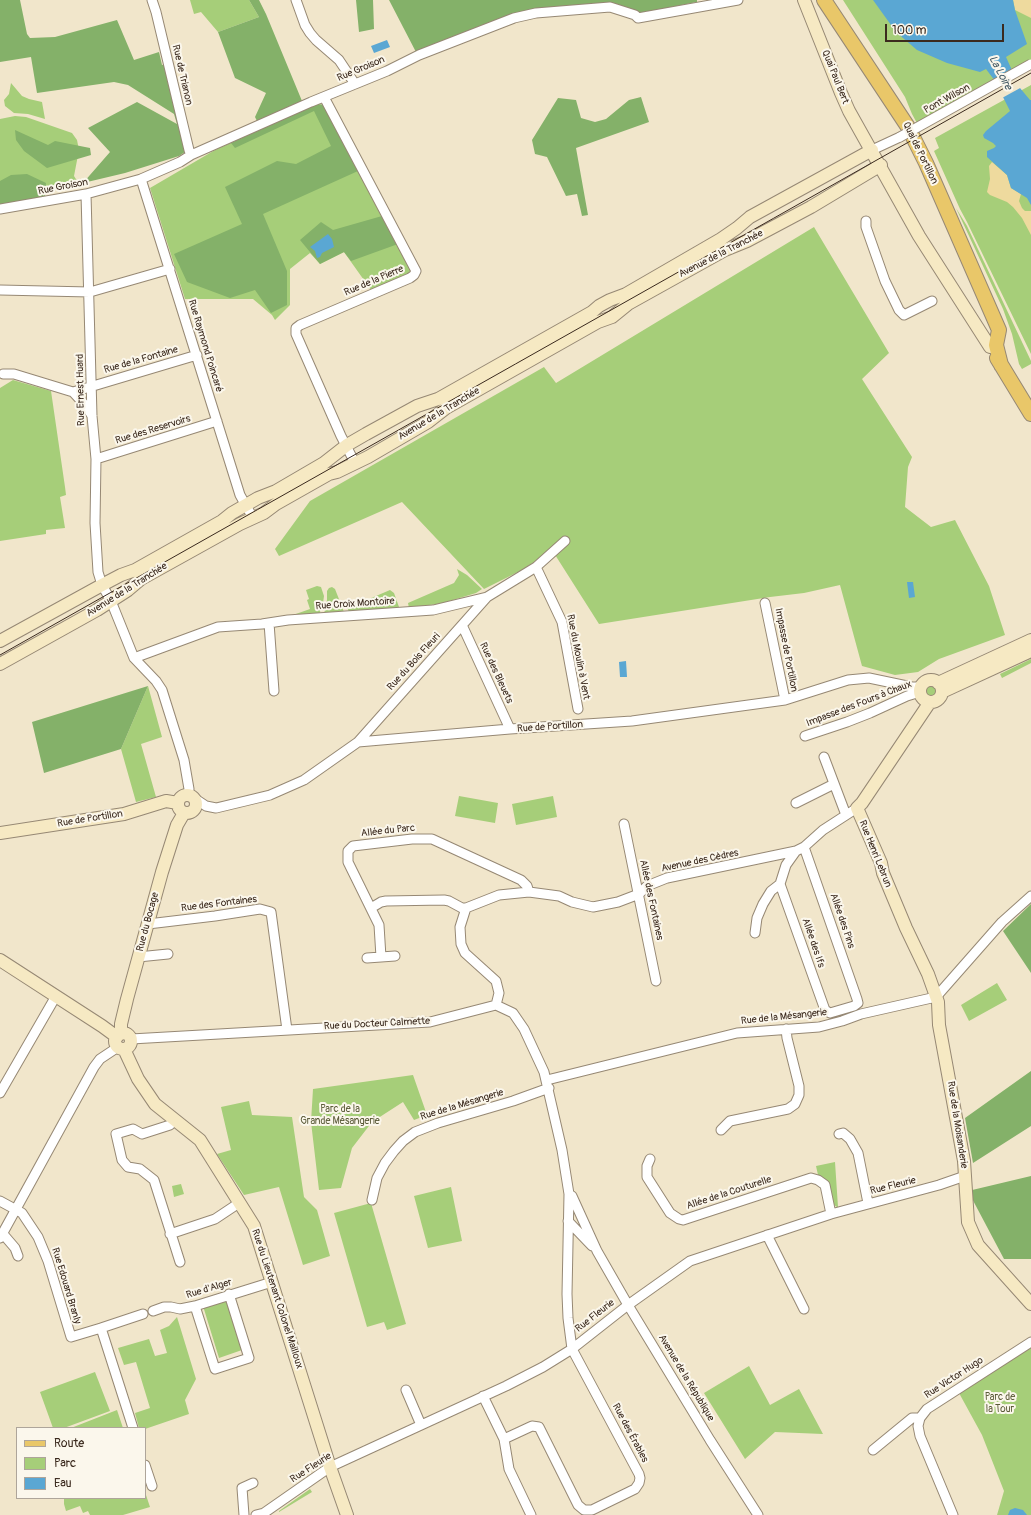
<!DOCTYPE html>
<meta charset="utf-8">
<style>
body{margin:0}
#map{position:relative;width:1031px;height:1515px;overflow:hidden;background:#f1e6cb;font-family:Pangolin,sans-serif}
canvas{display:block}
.legend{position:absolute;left:16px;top:1427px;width:130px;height:72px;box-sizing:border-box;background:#fbf7ec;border:1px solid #aea59a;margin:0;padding:5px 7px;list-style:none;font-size:12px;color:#3b2a1e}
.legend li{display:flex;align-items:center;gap:8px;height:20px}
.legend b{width:20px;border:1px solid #aea59a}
.scale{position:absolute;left:885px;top:24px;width:119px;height:18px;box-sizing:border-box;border:2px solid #3b2a1e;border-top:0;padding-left:5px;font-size:12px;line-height:14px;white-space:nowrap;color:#3b2a1e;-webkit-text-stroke:3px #fbf7ec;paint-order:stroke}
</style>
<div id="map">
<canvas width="1031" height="1515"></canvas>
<ul class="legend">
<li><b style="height:5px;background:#e9c769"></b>Route</li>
<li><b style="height:11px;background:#a6ce79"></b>Parc</li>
<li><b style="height:11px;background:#5aa7d3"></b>Eau</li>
</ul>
<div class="scale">100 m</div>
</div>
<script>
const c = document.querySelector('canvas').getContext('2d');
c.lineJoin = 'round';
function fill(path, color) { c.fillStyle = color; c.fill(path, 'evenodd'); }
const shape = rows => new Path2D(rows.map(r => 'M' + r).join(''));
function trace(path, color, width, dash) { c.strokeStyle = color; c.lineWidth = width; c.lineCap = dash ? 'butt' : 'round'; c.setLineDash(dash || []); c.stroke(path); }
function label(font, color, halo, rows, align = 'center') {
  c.font = font + ' Pangolin,sans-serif'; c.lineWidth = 4; c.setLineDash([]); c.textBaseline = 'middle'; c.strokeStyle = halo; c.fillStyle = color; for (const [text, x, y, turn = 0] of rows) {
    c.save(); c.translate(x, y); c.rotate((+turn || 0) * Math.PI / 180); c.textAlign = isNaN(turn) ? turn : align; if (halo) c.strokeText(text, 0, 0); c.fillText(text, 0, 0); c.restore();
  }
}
const green = shape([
 [190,0,249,0,259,17,218,32,201,12,194,14],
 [843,0,1031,0,1031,66,918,125,912,114,905,97],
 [11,83,22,96,29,99,42,102,45,119,28,114,14,113,5,106,4,100,9,94],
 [1031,85,1031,354,967,222,960,209,934,151,939,148,935,138],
 [317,104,325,105,411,269,409,273,371,290,344,252,320,264,310,253,290,269,290,305,275,320,272,315,253,299,185,299,150,188,215,150],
 [15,116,26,117,72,133,77,140,79,150,74,176,79,184,42,189,0,182,0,119],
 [956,208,967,226,1031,361,1031,364,1022,369,1019,364,1012,334,1003,309],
 [814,227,889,353,862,379,912,457,908,467,905,507,931,527,955,520,989,586,1005,635,939,659,918,672,895,675,862,666,840,585,804,593,770,597,599,624,552,550,522,570,484,589,402,502,279,556,275,549,310,501,544,367,556,383],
 [13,380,51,391,65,487,66,495,60,497,65,528,46,530,46,534,0,541,0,388],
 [457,569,467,575,482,589,476,593,443,603,409,608,408,603,454,583,459,575],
 [317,586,321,587,324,596,323,603,319,615,294,616,293,615,310,609,307,600,309,599,306,590],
 [332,587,335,589,344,612,324,614,327,600,327,591,329,588],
 [390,590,394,593,399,607,399,608,349,612,346,604,346,601,350,600,362,602],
 [1031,659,1031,663,1002,678,1000,674],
 '924 691a7 7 0 1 1 14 0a7 7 0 1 1-14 0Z',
 [148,686,162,737,141,744,156,797,136,802,121,749],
 [459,796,498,803,495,823,455,816],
 [553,796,557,817,516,825,512,804],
 [997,983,1007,1000,969,1021,961,1005],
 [413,1075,427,1115,414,1120,403,1102,372,1122,352,1148,341,1188,319,1190,311,1122,313,1089],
 [249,1101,252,1115,292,1117,304,1197,317,1210,330,1256,303,1265,279,1187,244,1195,217,1154,231,1150,221,1107],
 [835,1162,838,1207,837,1207,834,1205,830,1186,824,1179,818,1175,816,1166],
 [181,1184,184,1194,174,1197,172,1186],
 [451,1187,462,1241,428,1248,414,1196],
 [371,1203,406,1324,387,1330,384,1322,367,1327,334,1213],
 [225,1301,227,1303,242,1350,219,1358,203,1306],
 [177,1317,196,1379,185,1400,189,1414,145,1429,139,1428,135,1413,150,1408,136,1362,124,1365,118,1348,149,1339,155,1356,167,1353,160,1330,169,1326],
 [1031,1345,1031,1515,997,1515,1004,1491,982,1435,959,1393],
 [749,1366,770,1405,799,1389,823,1434,775,1432,745,1459,704,1393],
 [95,1372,110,1411,64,1428,53,1428,40,1392],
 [117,1410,123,1428,71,1428],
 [310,1489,312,1492,279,1512,279,1511],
 [145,1492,150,1507,123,1515,90,1515,88,1511,83,1513,80,1506,66,1511,64,1504,64,1498,145,1498]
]);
const forest = shape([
 [0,0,20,0,27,34,30,38,55,37,117,20,134,60,159,52,162,65,166,64,185,152,179,156,125,173,83,183,110,152,88,128,137,102,177,124,174,114,128,85,114,82,37,93,31,57,0,62],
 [249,0,259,0,266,14,302,101,257,121,255,117,266,93,235,78,218,32,259,17],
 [356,0,373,0,374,29,359,32],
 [389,0,697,0,697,2,641,13,611,4,517,14,417,54],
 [641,97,649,122,576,148,588,215,582,216,577,194,566,196,547,157,535,154,532,140,558,98,576,100,581,118,595,122,606,119,629,100],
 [317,104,325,105,358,171,263,214,287,271,287,305,271,313,255,290,230,298,187,282,174,254,242,224,225,187,277,161,296,164,331,146,314,111,235,148,231,143],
 [15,130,48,145,55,141,90,148,91,155,47,168,24,151,16,140],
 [27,174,46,183,45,196,26,201,0,205,0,181,11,175],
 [382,216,398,244,351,261,344,252,320,264,300,240,321,222,333,230],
 [148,686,121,749,44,773,32,722],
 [1031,904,1031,973,1003,931],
 [1031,1071,1031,1126,973,1163,965,1118],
 [1031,1176,1031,1259,1004,1259,968,1191]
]);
const sand = shape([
 [1013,0,1031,0,1031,18,1015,10],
 [992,162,1007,175,1011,188,1021,194,1019,201,1022,208,1025,211,1031,211,1031,235,1022,218,1013,207,1007,202,990,195,987,192,990,179,989,166]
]);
const water = shape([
 [873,0,1013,0,1015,10,1027,44,1006,57,1020,88,1030,100,1031,100,1031,205,1027,198,1011,188,1007,175,987,157,987,151,994,148,996,146,993,143,984,138,983,135,986,131,1010,111,995,81,986,69,980,72,947,63,917,50,896,32],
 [387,40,390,47,374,53,371,46],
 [328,234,332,239,334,247,322,253,320,257,317,258,315,251,310,247],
 [907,582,913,582,915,597,909,598],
 [626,661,627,677,620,677,619,662],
 [1015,1508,1023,1510,1027,1515,1008,1515,1010,1510]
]);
const pier = shape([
 [1013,71,1022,87,1002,98,993,82]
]);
const street = shape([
 [152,0,156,12,189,150,191,155],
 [296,0,305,25,310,33,316,40,339,60,355,84],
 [324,97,416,271,414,275,410,278,300,325,296,328,296,334,341,436,355,463],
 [872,150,900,137],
 [141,179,240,495,253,518],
 [86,194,92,416,96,459,95,523,98,572,102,585,111,601,134,658,156,681,162,690,184,760,189,789,188,795],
 [0,209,86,194,141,179,180,162,191,155,311,102,387,71,419,55,514,18,536,13,610,7,635,15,638,18,738,0],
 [866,221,866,227,885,281,899,310,904,315,932,301],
 [0,290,90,292,170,269],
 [3,374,14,374,73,392,197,355],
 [73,392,86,406,92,416],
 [96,459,217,421],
 [536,567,562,622,578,709],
 [765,603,785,700],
 [269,623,274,691],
 [462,625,510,729],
 [134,658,218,627,262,624,288,620,433,610,487,597,536,567,565,541],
 [805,736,847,722,870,713,907,696,920,692],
 [358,742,487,597],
 [824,757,846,815],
 [194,798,206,806,216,808,270,795,304,780,358,742,510,729,632,721,785,700,848,680,869,678,912,687,921,687],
 [796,803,834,784],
 [624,824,656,981],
 [796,851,786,865,780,884,825,1010,830,1013,854,1006,858,1003,857,999,804,847],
 [371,908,381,902,386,901,444,900,449,901,462,908,466,908],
 [148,924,215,916,260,909,271,912,287,1030],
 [755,933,757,918,763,904,771,891,780,884],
 [138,957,168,954],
 [381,957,379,925,348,862,348,851,353,846,412,839,432,839,521,880,527,886,529,892],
 [367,958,395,956],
 [496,1005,499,993,496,981,465,953,461,944,460,927,466,908,499,895,529,892,559,896,572,902,593,907,618,902,639,894,647,886,667,878,796,851,804,847,823,830,857,808],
 [131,1039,430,1022,496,1005,513,1013,524,1029,544,1072,562,1150,569,1194,567,1294,568,1318,572,1349,639,1474,640,1478,639,1483,635,1489,592,1510,584,1510,578,1505,539,1427,532,1426,504,1439],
 [547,1080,737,1033,819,1027,842,1021,861,1014,936,997,1002,922,1031,896],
 [0,1093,56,996],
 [174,1119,170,1125,142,1134,133,1129,116,1134,122,1160,128,1167,140,1169,154,1180,180,1262],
 [721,1130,730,1121,788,1109,795,1104,799,1095,799,1086,787,1038,786,1029],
 [839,1134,843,1133,850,1139,858,1153,868,1203],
 [650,1159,647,1166,647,1177,670,1213,679,1219,683,1220,811,1178,818,1180,825,1185,831,1214],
 [569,1194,572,1196,597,1251,628,1305,710,1440,758,1515],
 [372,1200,377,1178,385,1163,394,1151,403,1141,415,1132,438,1123,513,1101,549,1088],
 [0,1201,22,1213,38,1237,48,1261,71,1337,101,1328,133,1428],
 [568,1221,592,1246],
 [3,1234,15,1248,18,1256],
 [170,1234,215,1219,239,1203],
 [767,1235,804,1309],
 [0,1238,94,1067,100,1059,118,1047],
 [195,1306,215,1369,249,1358,229,1294],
 [153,1311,164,1307,171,1307,180,1309,195,1306,272,1282],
 [101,1328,143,1314],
 [406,1390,421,1425],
 [483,1396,504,1439,509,1469,531,1515],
 [873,1450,912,1418,920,1418],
 [145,1465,152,1486],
 [244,1515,242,1488,253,1483],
 [256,1515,264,1513,330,1467,506,1386,543,1367,572,1349,628,1305,690,1261,831,1214,939,1185,965,1176],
 [953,1515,920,1436,918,1426,920,1418,927,1409,1031,1342]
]);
const secondary = shape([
 [804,0,841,93,849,111,919,236,990,347],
 [0,641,102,585,121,575,135,570,222,521,232,513,258,498,276,491,324,463,347,445,366,434,417,406,438,399,592,312,599,306,610,300,626,294,721,239,737,228,750,217,872,150],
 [0,664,97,610,128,590,141,579,240,524,264,513,276,504,329,474,337,472,368,457,428,422,446,408,598,322,612,317,628,304,725,250,747,241,811,207,881,165],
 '920 691a11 11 0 1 1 22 0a11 11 0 1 1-22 0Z',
 [938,683,1031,640],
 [942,692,1031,651],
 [930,702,862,803,857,808,881,863,883,873,906,928,928,974,938,1002,939,1025,964,1161,968,1222,978,1245,1031,1304],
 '178 804a9 9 0 1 1 18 0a9 9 0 1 1-18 0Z',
 [0,833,124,814,166,801,178,803],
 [0,960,102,1026,117,1037],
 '115 1041a8 8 0 1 1 16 0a8 8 0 1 1-16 0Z',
 [121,1034,121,1024,127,999,162,872,177,825,184,813],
 [124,1049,138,1079,155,1104,200,1140,254,1226,330,1467,347,1515]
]);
const primary = shape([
 [824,0,908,127,926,163,999,330,996,345,1001,365],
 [997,358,1031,414]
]);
const tram = shape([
 [0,655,1031,73]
]);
const streetBridge = shape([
 [900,137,1031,64]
]);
const streetNames = [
 ["Rue Groison",361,69,-23],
 ["Rue de Trianon",182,75,77],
 ["Quai Paul Bert",835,77,68],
 ["Pont Wilson",947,99,-29],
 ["Quai de Portillon",920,153,64],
 ["Rue Groison",63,187,-11],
 ["Avenue de la Tranchée",721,254,-27],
 ["Rue de la Pierre",374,281,-23],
 ["Rue Raymond Poincaré",205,346,73],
 ["Rue de la Fontaine",141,360,-16],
 ["Rue Ernest Huard",81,390,-91],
 ["Avenue de la Tranchée",439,414,-31],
 ["Rue des Reservoirs",153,430,-17],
 ["Avenue de la Tranchée",127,590,-32],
 ["Rue Croix Montoire",355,604,-4],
 ["Impasse de Portillon",786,650,79],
 ["Rue du Moulin à Vent",578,657,79],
 ["Rue du Bois Fleuri",414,662,-48],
 ["Rue des Bleuets",496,673,65],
 ["Impasse des Fours à Chaux",859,704,-21],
 ["Rue de Portillon",550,727,-4],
 ["Rue de Portillon",90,819,-9],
 ["Allée du Parc",388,831,-6],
 ["Rue Henri Lebrun",875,854,68],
 ["Avenue des Cèdres",700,861,-12],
 ["Allée des Fontaines",651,900,78],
 ["Rue des Fontaines",219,904,-7],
 ["Allée des Pins",842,921,71],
 ["Rue du Bocage",148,922,-75],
 ["Allée des Ifs",813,943,71],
 ["Rue de la Mésangerie",784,1017,-6],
 ["Rue du Docteur Calmette",377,1024,-3],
 ["Rue de la Mésangerie",462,1105,-17],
 ["Rue de la Moisanderie",957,1125,81],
 ["Rue Fleurie",893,1186,-14],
 ["Allée de la Couturelle",729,1193,-18],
 ["Rue Edouard Branly",66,1286,73],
 ["Rue d'Alger",209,1289,-17],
 ["Rue du Lieutenant Colonel Mailloux",277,1299,72],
 ["Rue Fleurie",595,1316,-38],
 ["Avenue de la République",686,1378,59],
 ["Rue Victor Hugo",954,1378,-33],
 ["Rue des Érables",630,1433,62],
 ["Rue Fleurie",311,1468,-33]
];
const parkNames = [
 ["Parc de la",340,1109],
 ["Grande Mésangerie",340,1121],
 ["Parc de",1000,1397],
 ["la Tour",1000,1409]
];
const waterNames = [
 ["La Loire",1000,73,62]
];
fill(green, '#a6ce79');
fill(forest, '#84b169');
fill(sand, '#eeda9e');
fill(water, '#5aa7d3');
fill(pier, '#f1e6cb');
trace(street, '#968874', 11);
trace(secondary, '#968874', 14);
trace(primary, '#968874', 16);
trace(street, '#fff', 9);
trace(secondary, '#f6e9c3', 12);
trace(primary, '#e9c769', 14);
trace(tram, '#3b2a1e', 1);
trace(streetBridge, '#968874', 11, []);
trace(streetBridge, '#fff', 9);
label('10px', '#3b2a1e', '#fbf7ec', streetNames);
label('10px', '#5b5b39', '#fbf7ec', parkNames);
label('italic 11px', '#475c66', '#fbf7ec', waterNames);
</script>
